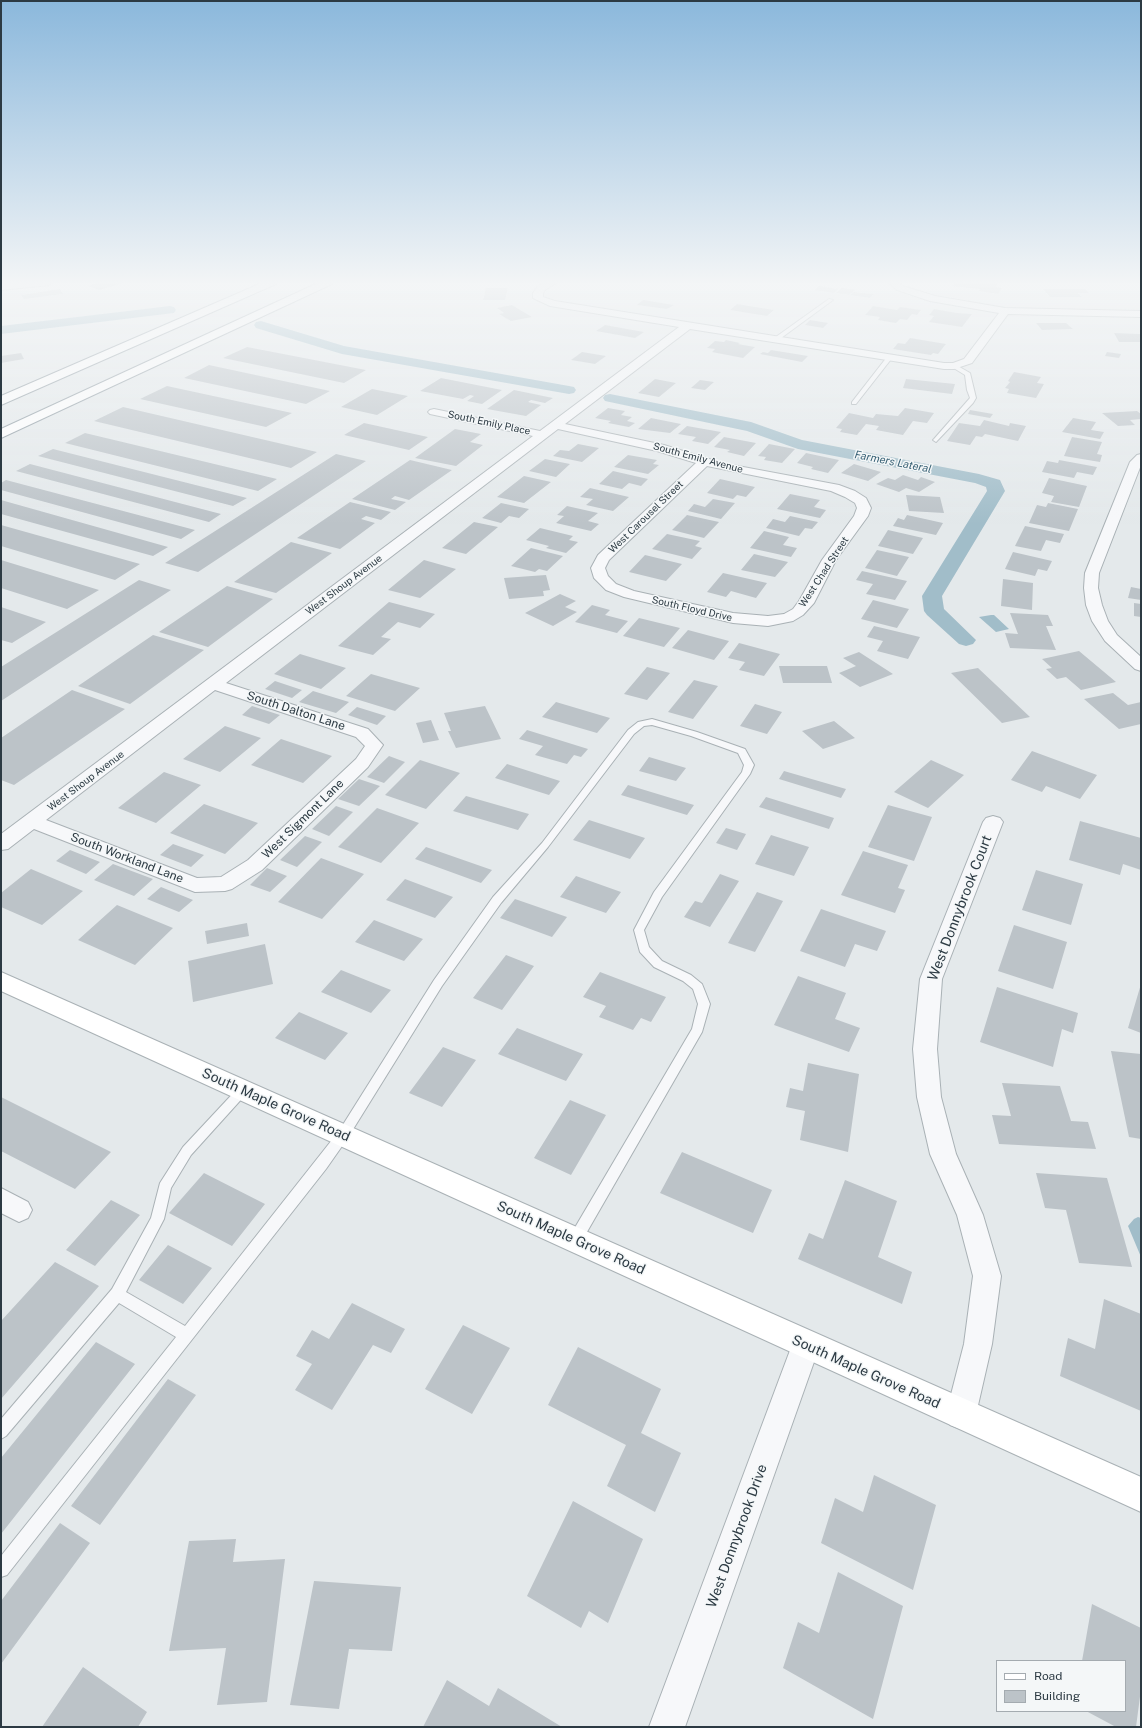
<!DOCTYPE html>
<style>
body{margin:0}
#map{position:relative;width:1142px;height:1728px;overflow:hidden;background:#e4e9eb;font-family:"Public Sans",sans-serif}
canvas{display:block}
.frame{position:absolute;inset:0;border:2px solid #2c3a43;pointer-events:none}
.legend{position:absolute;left:996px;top:1660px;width:130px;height:52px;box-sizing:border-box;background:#f4f7f8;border:1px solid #a4abb0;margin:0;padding:5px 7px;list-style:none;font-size:12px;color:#2c3a43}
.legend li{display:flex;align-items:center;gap:8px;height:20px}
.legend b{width:20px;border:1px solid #a4abb0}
</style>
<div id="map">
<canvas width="1142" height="1728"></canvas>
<div class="frame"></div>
<ul class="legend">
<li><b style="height:5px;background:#fff"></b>Road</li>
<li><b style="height:11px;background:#bcc3c8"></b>Building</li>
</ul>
</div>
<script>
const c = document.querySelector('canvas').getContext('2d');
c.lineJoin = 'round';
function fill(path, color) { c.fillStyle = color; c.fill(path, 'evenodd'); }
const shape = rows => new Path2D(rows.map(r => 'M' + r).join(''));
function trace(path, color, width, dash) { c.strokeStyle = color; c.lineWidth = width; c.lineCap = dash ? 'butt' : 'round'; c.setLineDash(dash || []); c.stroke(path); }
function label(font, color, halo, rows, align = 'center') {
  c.font = font + ' "Public Sans",sans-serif'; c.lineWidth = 3; c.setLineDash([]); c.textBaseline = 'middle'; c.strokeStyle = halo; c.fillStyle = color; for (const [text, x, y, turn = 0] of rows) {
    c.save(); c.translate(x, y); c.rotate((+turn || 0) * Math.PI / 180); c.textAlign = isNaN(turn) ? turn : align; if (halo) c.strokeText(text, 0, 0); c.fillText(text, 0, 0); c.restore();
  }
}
const water = shape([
 [991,615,994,615,1009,629,996,632,979,617],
 [1138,1217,1141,1218,1141,1257,1128,1226,1134,1219]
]);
const canal = shape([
 [170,306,174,307,176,310,174,313,1,334,1,326,170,306],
 [261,321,344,346,569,386,574,387,576,390,574,393,569,394,342,354,256,328,254,325,256,322,261,321],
 [610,394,751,422,802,440,979,474,1000,480,1005,491,942,596,944,609,976,640,973,644,966,646,959,644,927,615,924,611,922,596,987,491,986,487,975,483,798,449,747,431,605,401,603,398,605,395,610,394]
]);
const building = shape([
 [103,282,125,282,99,290,88,286],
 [956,282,998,283,995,287,1002,288,998,294,979,291,980,289,953,286],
 [819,286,838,289,834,293,815,290],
 [486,288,508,288,505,300,483,300],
 [842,288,855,290,849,295,836,293],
 [60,289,63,294,24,299,21,295],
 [1043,289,1085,289,1089,293,1078,293,1082,297,1050,297],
 [854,292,874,294,870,298,850,295],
 [643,300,674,305,667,309,637,305],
 [737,304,774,310,767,316,730,310],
 [512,305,532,317,511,321,499,314,504,313,497,308],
 [873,306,897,310,900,307,921,310,917,315,912,314,907,320,900,319,896,323,878,320,880,317,865,315],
 [934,309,957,313,972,314,962,327,929,322,934,316,929,315],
 [810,320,828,323,823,328,805,325],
 [1036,323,1066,323,1073,329,1042,330],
 [605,325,644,332,635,338,596,331],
 [1114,333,1141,334,1141,342,1119,342],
 [910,338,946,344,938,354,933,353,931,355,893,349,898,343,905,344],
 [726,340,740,343,738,344,755,347,743,358,712,352,715,349,707,348,715,341,724,342],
 [247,347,366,370,344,383,223,358],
 [771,350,808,356,802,362,760,354,763,352,768,353],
 [582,352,606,356,595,364,571,360],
 [1107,352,1121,354,1119,358,1105,356],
 [21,353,24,359,1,363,1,356],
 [209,365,330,391,306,404,184,378],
 [1014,372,1041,377,1037,383,1044,384,1036,398,1007,393,1009,389,1005,388,1010,382,1008,381],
 [441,378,502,390,482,404,467,401,474,396,470,395,463,399,420,391],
 [655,379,676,383,659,397,638,393],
 [906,379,955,384,952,394,903,388],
 [700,380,714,382,705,390,691,388],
 [167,386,292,413,266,427,140,399],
 [372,389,408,396,377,415,341,407],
 [514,390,553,398,545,403,531,400,528,402,541,405,526,416,487,409],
 [123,407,317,452,291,468,94,421],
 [608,408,625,411,621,415,632,417,627,421,635,423,629,427,608,423,611,421,595,418],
 [905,408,934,413,927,423,913,421,903,435,876,430,879,426,866,424,857,435,840,432,842,429,836,428,849,413,873,418,876,414,898,416],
 [970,410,993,414,990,418,968,414],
 [1137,411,1141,414,1141,419,1130,420,1135,425,1118,426,1102,413],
 [651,418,681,424,670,433,638,429],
 [1073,418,1096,422,1091,430,1104,432,1100,439,1062,432],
 [984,420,1009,426,1010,423,1026,426,1018,441,985,434,982,437,976,436,970,445,947,441,959,423,980,426],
 [364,423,428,437,409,450,344,435],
 [687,426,721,432,708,444,692,441,696,437,678,434],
 [455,429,481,434,470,442,483,445,456,466,415,458],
 [85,433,277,479,258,491,65,443],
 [724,437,756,443,744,456,727,452,730,450,714,447],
 [1072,437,1102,442,1097,454,1102,455,1100,462,1064,456],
 [578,444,599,448,582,462,553,456,560,450,569,451],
 [769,444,795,449,782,463,764,460,766,457,758,456],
 [53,449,247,498,233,506,38,456],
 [806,453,839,460,828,473,811,469,813,467,797,463],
 [336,454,366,461,198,572,165,563],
 [628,455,657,460,653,464,659,465,648,474,614,467],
 [545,459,570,464,556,477,529,471],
 [410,460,452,470,409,500,395,496,391,499,406,502,395,510,352,499],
 [1059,460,1097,467,1093,475,1077,472,1074,478,1042,472,1047,461,1058,463],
 [30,464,221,514,209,522,16,471],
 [854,464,881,472,868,481,841,473],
 [613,471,648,479,641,486,629,483,622,489,599,484],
 [903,475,918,480,921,477,935,482,919,492,906,488,899,492,876,484,888,478,895,480],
 [524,476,551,482,524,503,497,497],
 [1049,478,1087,486,1079,507,1051,502,1054,496,1042,493],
 [720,479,755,487,746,497,737,495,733,499,707,493],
 [6,480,195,530,181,539,1,490,1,483],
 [590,488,629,497,613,511,586,505,593,499,580,497],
 [790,494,820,500,814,507,826,510,820,518,777,509],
 [906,495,940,497,944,513,909,511],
 [713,499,735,503,721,519,688,511,694,504,705,507],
 [1,500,168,547,153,556,1,514],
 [350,502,391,512,381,520,366,516,361,519,375,523,340,549,297,538],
 [501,503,529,509,519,518,509,516,501,523,482,518],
 [1048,503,1078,509,1069,531,1029,523,1037,505,1046,507],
 [567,506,598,513,588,521,599,524,591,531,556,523,564,516,557,515],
 [687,515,719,522,704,538,672,530],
 [907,515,943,523,936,535,893,526,898,518,904,520],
 [790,516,818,522,812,529,805,528,799,536,766,528,773,519,785,522],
 [474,522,498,527,466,554,442,548],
 [1,525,140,564,115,580,1,546],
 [1025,526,1064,534,1060,543,1046,540,1041,551,1015,546],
 [540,528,573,536,569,540,578,542,566,553,546,548,549,546,526,540],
 [888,530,923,538,913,554,878,546],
 [764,531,789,537,783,545,797,548,791,557,750,548],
 [667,534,700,541,695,546,702,548,692,559,652,549],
 [291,542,332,553,276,593,234,582],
 [531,548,563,556,547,571,539,569,535,572,511,566],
 [877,550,909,557,897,576,865,568],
 [1013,552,1052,561,1047,571,1038,569,1035,576,1005,569],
 [754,554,788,562,775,577,741,570],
 [645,555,682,564,666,581,629,572],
 [1,560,99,590,67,609,1,588],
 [424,560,456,569,420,598,388,590],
 [862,571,907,581,895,600,866,594,873,584,856,580],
 [723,573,767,583,756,598,731,591,726,597,707,592],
 [546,575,550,590,543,591,544,596,509,599,504,578],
 [1003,579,1033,583,1032,610,1001,606],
 [139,580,171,590,1,701,1,667],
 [227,586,273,599,208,647,159,632],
 [1131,587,1141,589,1141,600,1128,598],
 [560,594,576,601,565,607,577,612,553,626,525,613],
 [873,600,909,609,897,628,861,619],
 [389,602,435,614,420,628,398,622,381,637,391,639,373,655,338,646],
 [1134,603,1141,604,1141,617,1134,616],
 [592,605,610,610,605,615,628,621,617,633,575,622],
 [1,607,46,622,12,643,1,640],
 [1010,613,1048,615,1053,626,1046,626,1056,650,1010,648,1005,633,1018,634],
 [639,618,680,628,664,647,623,636],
 [874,626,920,637,908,659,877,651,883,641,867,637],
 [688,630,729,641,714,660,672,648],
 [153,635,204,650,130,704,78,686],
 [739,643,780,654,764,676,739,670,745,662,728,658],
 [1079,651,1116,682,1081,690,1066,677,1057,679,1046,669,1052,668,1042,659],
 [859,652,893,674,860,687,839,673,856,666,843,658],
 [300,654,346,668,321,689,274,674],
 [779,666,827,666,832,683,783,683],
 [647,667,670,673,647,700,624,694],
 [978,668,1030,717,1002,723,951,673],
 [371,674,420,688,395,711,346,696],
 [694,680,718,686,693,719,668,712],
 [275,681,302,690,292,698,265,689],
 [72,690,125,709,14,785,1,780,1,738],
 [313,691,349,702,336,713,299,702],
 [1113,693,1128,705,1141,702,1141,724,1119,729,1084,699],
 [556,702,610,718,597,733,542,717],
 [755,704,782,712,767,734,740,726],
 [252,706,280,715,269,724,242,715],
 [485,706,501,739,456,748,448,731,451,731,444,713],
 [357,707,386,716,377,725,348,715],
 [431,720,439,740,423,743,416,723],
 [834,721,855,738,823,749,802,731],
 [225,726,261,738,220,772,183,759],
 [527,730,588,749,581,757,574,755,567,764,535,755,543,746,519,739],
 [281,739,332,756,303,783,251,765],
 [1032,751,1097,775,1080,799,1046,786,1042,792,1011,780],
 [389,756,405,762,384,783,367,777],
 [649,757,686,768,676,781,639,771],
 [420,760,460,773,426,809,385,795],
 [931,760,964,775,928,808,894,792],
 [507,764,560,781,549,795,495,778],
 [784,771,846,789,841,798,779,779],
 [164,772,201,785,156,823,118,808],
 [359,779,380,786,359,806,338,799],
 [628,785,694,805,687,815,621,795],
 [466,796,529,814,518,830,453,811],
 [766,797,834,818,829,829,759,807],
 [204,804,258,823,225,854,170,833],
 [888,805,932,817,914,861,868,847],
 [336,806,353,812,329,836,312,829],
 [377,808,419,823,381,863,338,847],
 [589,820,645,838,630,859,573,840],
 [1080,821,1141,838,1141,870,1123,864,1120,875,1069,860],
 [726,828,746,834,737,850,716,843],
 [771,835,809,847,794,876,755,864],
 [305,836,322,842,297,867,280,860],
 [173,844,204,855,191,867,160,855],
 [426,847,492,870,481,883,415,859],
 [70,850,100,862,86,874,56,861],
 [863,851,908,865,898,888,905,890,895,913,841,895],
 [321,858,364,874,322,919,278,902],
 [113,864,153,879,134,896,94,880],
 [267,868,287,876,270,892,250,885],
 [31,869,83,891,42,925,1,907,1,893],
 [1036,870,1083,884,1071,925,1022,910],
 [720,874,739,881,710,927,684,917,695,901,702,903],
 [576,876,621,892,606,913,560,897],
 [405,879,453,897,435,918,386,900],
 [161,887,193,900,179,912,147,899],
 [757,892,783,901,755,952,728,943],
 [515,899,567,917,552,937,500,918],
 [117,905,173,928,135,965,78,940],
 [821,909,886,931,877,951,855,944,845,967,800,951],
 [374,920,423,939,404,961,355,942],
 [247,923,249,936,207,944,205,931],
 [1014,925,1067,942,1053,989,998,971],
 [265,944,273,984,193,1002,188,961],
 [506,955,534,966,502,1010,473,998],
 [341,970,391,990,371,1013,321,992],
 [600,972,666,997,651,1022,641,1018,633,1030,599,1017,606,1006,583,997],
 [798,976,846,993,835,1019,860,1028,849,1052,774,1025],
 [1141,984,1141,1033,1128,1028],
 [997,987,1078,1013,1073,1033,1062,1029,1053,1067,980,1042],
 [299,1012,348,1033,325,1060,275,1038],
 [517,1028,583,1054,566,1081,498,1054],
 [443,1047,476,1060,442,1107,409,1093],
 [1111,1051,1141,1054,1141,1139,1129,1137],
 [808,1063,859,1074,848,1152,800,1140,805,1111,786,1107,790,1088,803,1091],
 [1002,1083,1060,1086,1071,1121,1088,1122,1096,1149,999,1144,992,1115,1011,1116],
 [1,1097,111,1152,75,1189,1,1151],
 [570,1100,606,1115,571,1175,534,1158],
 [682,1152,772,1190,753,1233,660,1193],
 [204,1173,265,1204,232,1246,169,1213],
 [1036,1173,1107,1178,1132,1267,1079,1263,1066,1210,1045,1208],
 [845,1180,897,1201,878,1257,912,1272,902,1304,798,1259,809,1233,823,1239],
 [111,1200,140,1215,95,1266,66,1250],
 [168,1245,212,1268,183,1304,139,1280],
 [55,1262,99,1286,1,1399,1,1321],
 [1104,1299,1141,1314,1141,1411,1060,1376,1068,1338,1095,1349],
 [352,1303,405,1329,391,1353,373,1345,332,1410,295,1390,312,1364,296,1356,312,1330,329,1339],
 [463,1325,510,1348,472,1414,425,1389],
 [96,1342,135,1364,1,1534,1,1458],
 [578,1347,661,1389,641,1433,681,1453,655,1512,607,1486,626,1445,548,1405],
 [168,1379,196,1395,100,1525,71,1506],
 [874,1475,936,1505,913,1590,821,1543,835,1498,863,1512],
 [573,1501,643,1539,608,1623,589,1611,581,1628,527,1596],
 [60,1523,90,1543,1,1664,1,1601],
 [236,1539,233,1562,285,1559,267,1702,217,1705,226,1648,169,1651,189,1541],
 [838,1572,903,1606,873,1719,783,1668,798,1622,819,1633],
 [314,1581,401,1587,392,1651,349,1649,339,1709,290,1705],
 [1092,1604,1141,1628,1141,1689,1136,1727,1116,1727,1086,1711,1125,1711,1125,1661,1082,1661],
 [83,1667,147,1712,138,1727,42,1727],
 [447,1680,489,1706,498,1688,562,1727,423,1727]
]);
const lane = shape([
 [829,299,833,300,777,341,773,341,773,339,829,299],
 [887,357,892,358,856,404,852,404,852,402,887,357],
 [952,365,956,365,970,373,976,398,973,403,936,442,933,440,934,439,970,398,967,390,965,375,952,367,952,365],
 [652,719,697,732,745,749,754,765,750,774,662,897,644,930,649,947,662,961,691,975,702,984,710,1004,702,1032,580,1244,575,1246,570,1244,568,1240,570,1236,692,1029,698,1004,693,989,683,981,654,967,640,952,634,930,654,892,742,772,744,765,738,753,691,736,652,725,644,726,634,734,548,847,501,903,442,986,347,1139,326,1169,7,1575,1,1577,1,1556,176,1337,119,1303,6,1436,1,1439,1,1419,112,1289,151,1218,160,1183,183,1147,239,1087,243,1085,247,1087,249,1090,247,1093,191,1155,171,1188,164,1219,126,1292,185,1326,339,1131,434,980,493,897,542,843,628,730,638,722,652,719]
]);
const street = shape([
 [26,282,54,282,49,285,1,290,1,284,26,282],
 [546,282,557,282,545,290,543,293,543,297,555,301,944,363,953,363,964,359,999,313,930,301,897,290,888,282,897,282,903,286,935,296,1005,308,1141,311,1141,317,1008,314,972,363,954,369,944,369,690,329,565,424,664,445,722,463,839,485,855,491,866,498,871,508,868,516,836,560,814,603,803,615,793,621,768,626,733,623,624,597,606,590,594,578,591,568,598,555,696,463,657,451,558,429,226,683,368,729,383,745,368,767,262,870,232,889,225,891,195,892,34,829,8,849,1,850,1,834,533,436,430,414,428,412,430,410,434,409,540,431,679,327,550,306,533,298,533,293,538,286,546,282],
 [707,466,831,491,845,497,855,503,857,508,854,516,822,560,799,601,793,609,784,614,768,616,733,613,634,591,616,584,608,576,605,568,609,560,707,466],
 [215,690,356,737,365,746,356,759,248,860,221,877,197,878,46,820,215,690],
 [1141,454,1141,465,1099,573,1098,588,1102,605,1108,621,1117,635,1141,657,1141,671,1135,669,1105,641,1092,621,1086,605,1084,588,1085,573,1130,462,1137,455,1141,454],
 [993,816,1000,818,1003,822,942,979,937,1049,941,1097,956,1154,983,1215,1001,1276,992,1344,976,1414,972,1425,961,1429,950,1425,946,1414,964,1344,973,1276,957,1215,930,1154,917,1097,913,1049,920,979,983,822,986,818,993,816],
 [1,1188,28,1202,32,1210,28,1218,19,1222,1,1213,1,1188],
 [806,1331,816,1335,820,1345,685,1727,649,1727,792,1345,796,1335,806,1331]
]);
const secondary = shape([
 [1,972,1141,1477,1141,1512,1,991,1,972]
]);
const highway = shape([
 [264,282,277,282,276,284,1,405,1,396,264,282],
 [320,282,333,282,332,284,1,438,1,429,320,282]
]);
const farStreetnames = [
 ["South Emily Place",489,423,12],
 ["South Emily Avenue",698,458,15],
 ["West Carousel Street",646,517,-44],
 ["West Chad Street",824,572,-57],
 ["West Shoup Avenue",344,585,-37],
 ["South Floyd Drive",692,609,13],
 ["West Shoup Avenue",86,781,-37]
];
const farWaternames = [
 ["Farmers Lateral",893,462,11]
];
const streetNames = [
 ["South Dalton Lane",296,711,18],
 ["West Sigmont Lane",303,819,-44],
 ["South Workland Lane",127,858,21]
];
const nearStreetnames = [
 ["West Donnybrook Court",960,908,-69],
 ["South Maple Grove Road",276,1105,24],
 ["South Maple Grove Road",571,1238,24],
 ["South Maple Grove Road",866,1372,24],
 ["West Donnybrook Drive",737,1536,-70]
];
fill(water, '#a1bdc9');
fill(canal, '#a1bdc9');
fill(building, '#bcc3c8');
trace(lane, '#a9b1b5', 2);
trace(street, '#a9b1b5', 2);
trace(secondary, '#a9b1b5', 2);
trace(highway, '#8c99a1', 2);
fill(lane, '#f7f8fa');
fill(street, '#f7f8fa');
fill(secondary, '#fff');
fill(highway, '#fff');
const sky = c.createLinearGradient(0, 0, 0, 524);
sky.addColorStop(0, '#8bb8dc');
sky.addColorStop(0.54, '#f3f5f6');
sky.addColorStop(1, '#f3f5f600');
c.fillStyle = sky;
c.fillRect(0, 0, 1142, 524);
label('10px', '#2c3a43', '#f4f7f8', farStreetnames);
label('italic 11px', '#386175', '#f4f7f8', farWaternames);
label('12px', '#2c3a43', '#f4f7f8', streetNames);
label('14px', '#2c3a43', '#f4f7f8', nearStreetnames);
</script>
